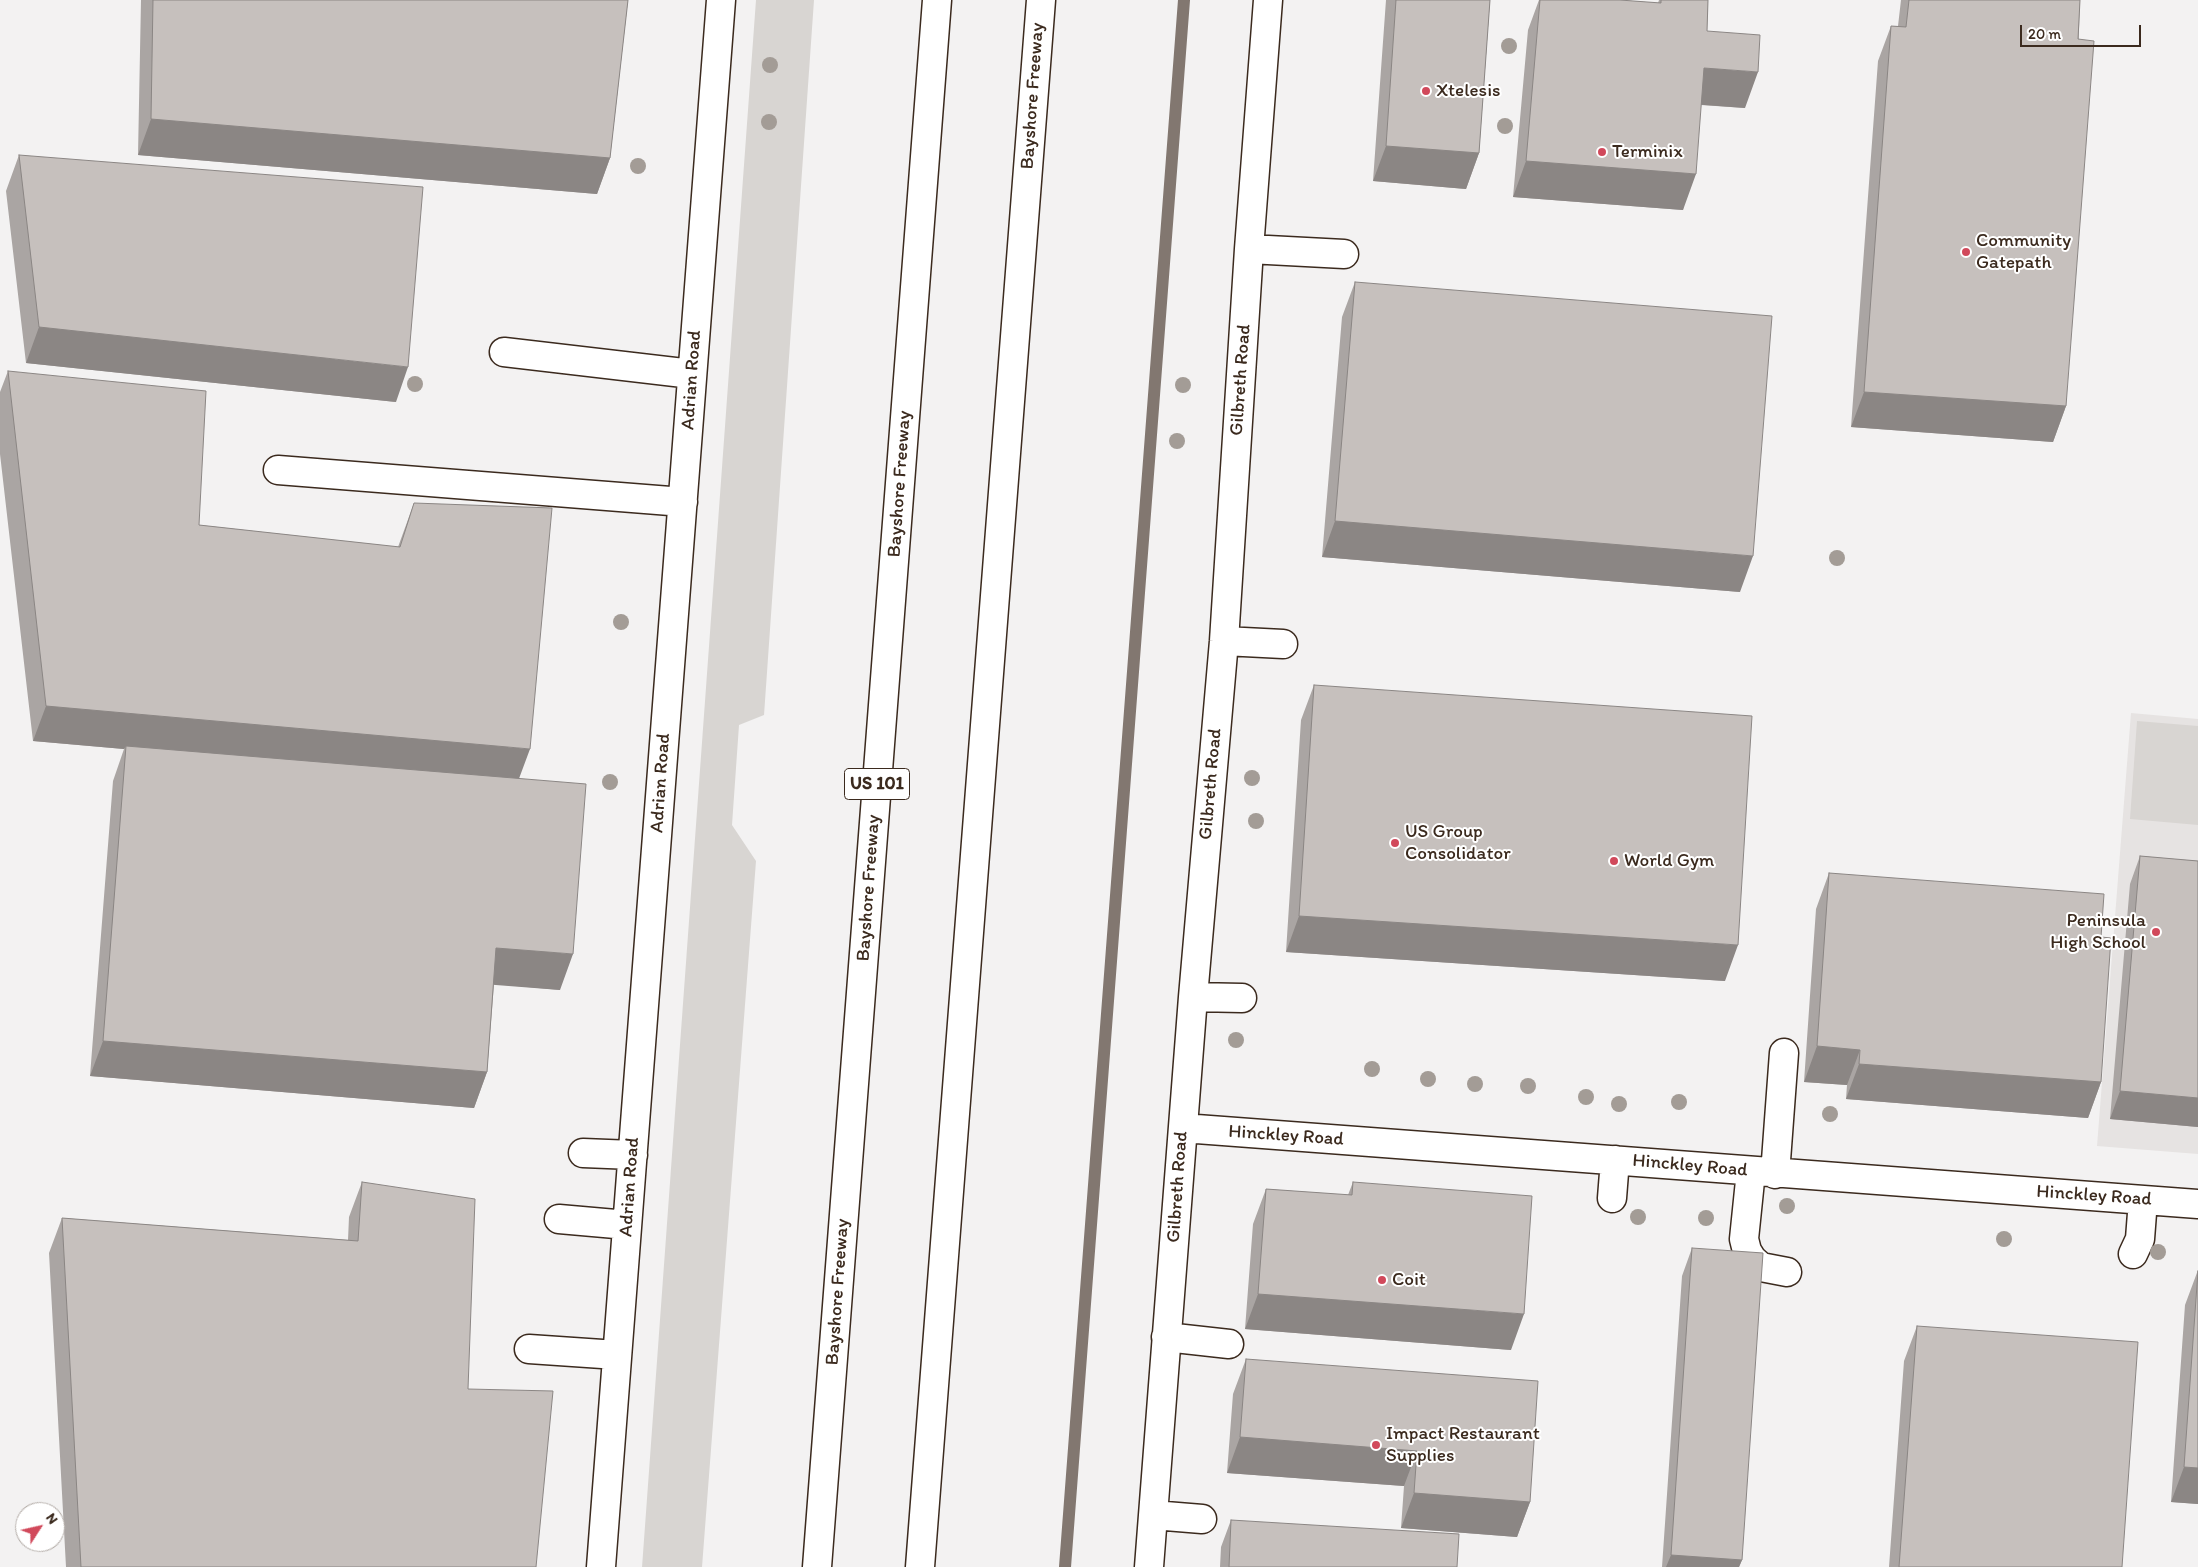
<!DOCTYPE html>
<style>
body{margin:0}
#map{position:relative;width:2198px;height:1567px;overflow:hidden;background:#f3f2f2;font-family:Itim,sans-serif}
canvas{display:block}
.north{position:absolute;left:15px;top:1502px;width:50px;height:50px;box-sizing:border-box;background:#fff;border:1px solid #b1aaa5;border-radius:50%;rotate:55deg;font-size:14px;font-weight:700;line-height:20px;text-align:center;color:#3b2a1e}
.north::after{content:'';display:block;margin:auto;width:18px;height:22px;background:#d1495b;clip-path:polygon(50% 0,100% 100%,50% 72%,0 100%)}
.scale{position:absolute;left:2020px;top:25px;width:121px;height:22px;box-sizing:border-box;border:2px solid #3b2a1e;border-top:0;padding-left:6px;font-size:15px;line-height:18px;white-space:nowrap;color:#3b2a1e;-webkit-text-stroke:4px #fff;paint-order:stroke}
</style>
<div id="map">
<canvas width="2198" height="1567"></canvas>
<div class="north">N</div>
<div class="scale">20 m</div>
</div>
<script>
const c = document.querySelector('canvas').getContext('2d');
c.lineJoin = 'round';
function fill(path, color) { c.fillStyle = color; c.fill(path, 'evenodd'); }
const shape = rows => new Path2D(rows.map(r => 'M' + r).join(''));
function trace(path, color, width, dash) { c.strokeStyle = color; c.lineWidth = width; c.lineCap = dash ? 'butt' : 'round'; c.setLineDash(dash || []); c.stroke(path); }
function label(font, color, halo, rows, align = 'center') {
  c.font = font + ' Itim,sans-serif'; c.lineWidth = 4; c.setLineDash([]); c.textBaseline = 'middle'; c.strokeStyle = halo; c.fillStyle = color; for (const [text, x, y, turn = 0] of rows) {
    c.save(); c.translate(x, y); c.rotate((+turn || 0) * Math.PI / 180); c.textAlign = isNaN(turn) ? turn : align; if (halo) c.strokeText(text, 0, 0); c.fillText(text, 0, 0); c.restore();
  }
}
const built = shape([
 [2131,713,2198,719,2198,1154,2097,1146]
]);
const green = shape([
 [756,0,814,0,764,715,739,725,732,825,756,861,702,1567,642,1567],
 [2137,721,2198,726,2198,825,2130,819]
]);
const stream = shape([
 [1065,1567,1184,0]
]);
const minor = shape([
 [1249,249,1344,254],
 [504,352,692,374],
 [278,470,683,502],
 [1224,641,1283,644],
 [1193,997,1242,998],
 [1183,1128,2198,1204],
 [583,1153,633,1155],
 [1751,1171,1744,1239,1747,1251,1752,1259,1761,1267,1787,1272],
 [1775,1174,1784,1053],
 [1612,1198,1615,1160],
 [559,1219,627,1225],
 [2133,1254,2140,1239,2143,1200],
 [1166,1337,1229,1344],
 [529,1349,617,1355],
 [1153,1515,1202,1519],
 [601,1567,721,0],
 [1149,1567,1193,997,1224,641,1249,249,1268,0]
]);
const highway = shape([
 [817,1567,937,0],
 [920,1567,1041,0]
]);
const trees = [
 [1509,46],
 [770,65],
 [769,122],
 [1505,126],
 [638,166],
 [415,384],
 [1183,385],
 [1177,441],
 [1837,558],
 [621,622],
 [1252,778],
 [610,782],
 [1256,821],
 [1236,1040],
 [1372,1069],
 [1428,1079],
 [1475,1084],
 [1528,1086],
 [1586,1097],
 [1679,1102],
 [1619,1104],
 [1830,1114],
 [1787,1206],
 [1638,1217],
 [1706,1218],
 [2004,1239],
 [2158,1252]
];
const wall = shape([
 [141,0,628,0,610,158,597,194,138,155],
 [1386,0,1490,0,1479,153,1466,189,1373,181],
 [1539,0,1620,0,1658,3,1659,0,1708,0,1707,31,1745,108,1701,105,1683,210,1513,197,1528,30],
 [1901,0,2080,0,2066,406,2053,442,1851,427,1878,61,1891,26,1898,26],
 [19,155,396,402,26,363,6,191],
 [1355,282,1740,592,1322,557,1342,317],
 [8,371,199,525,398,547,414,503,519,778,560,990,494,984,487,1072,474,1108,90,1076,113,781,124,749,33,741,0,454,0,392],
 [1314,685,1725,981,1286,952,1301,720],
 [2140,856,2198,861,2198,1127,2110,1119,2130,884],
 [1829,873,2101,937,2101,1082,2088,1118,1846,1099,1847,1085,1804,1082,1816,909],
 [362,1182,468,1389,536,1567,66,1567,49,1253,62,1218,348,1240,349,1217],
 [1353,1182,1511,1350,1245,1329,1253,1224,1266,1189,1348,1195],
 [1692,1248,1742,1560,1739,1567,1662,1567,1682,1276],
 [2198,1270,2198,1504,2171,1502,2185,1305],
 [1917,1326,2122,1567,1889,1567,1904,1361],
 [1246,1359,1530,1502,1517,1537,1401,1528,1404,1486,1227,1473,1233,1394],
 [1231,1520,1457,1567,1220,1567,1221,1547]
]);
const shadedWall = shape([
 [1704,68,1758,72,1745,108,1691,104],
 [151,119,610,158,597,194,138,155],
 [1386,146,1479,153,1466,189,1373,181],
 [1526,161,1696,174,1683,210,1513,197],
 [39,327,408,367,396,402,26,363],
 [1864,392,2066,406,2053,442,1851,427],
 [1335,521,1753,556,1740,592,1322,557],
 [46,706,530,749,517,784,126,746,124,749,33,741],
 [1299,916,1738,945,1725,981,1286,952],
 [496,948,573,954,560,990,483,984],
 [103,1041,487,1072,474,1108,90,1076],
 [1817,1046,1860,1050,1847,1085,1804,1082],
 [1859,1064,2101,1082,2088,1118,1846,1099],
 [2120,1091,2198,1098,2198,1127,2110,1119],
 [1258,1294,1524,1314,1511,1350,1245,1329],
 [1240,1437,1417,1451,1404,1486,1227,1473],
 [2184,1467,2198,1468,2198,1504,2171,1502],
 [1414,1493,1530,1502,1517,1537,1401,1528],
 [1671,1555,1742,1560,1739,1567,1666,1567]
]);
const building = shape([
 [153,0,628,0,610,158,151,119,153,0],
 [1396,0,1490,0,1479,153,1386,146,1396,0],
 [1540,0,1620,0,1661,3,1661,0,1708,0,1707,31,1760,35,1758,72,1704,68,1696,174,1526,161,1540,0],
 [1909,0,2080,0,2078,39,2094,41,2066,406,1864,392,1891,26,1906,27,1909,0],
 [19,155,423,187,408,367,39,327,19,155],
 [1355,282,1772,316,1753,556,1335,521,1355,282],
 [8,371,206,391,199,525,400,547,414,503,552,508,530,749,46,706,8,371],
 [1314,685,1752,716,1738,945,1299,916,1314,685],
 [126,746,586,784,573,954,496,948,487,1072,103,1041,126,746],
 [2140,856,2198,861,2198,1098,2120,1091,2140,856],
 [1829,873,2104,894,2101,937,2111,938,2101,1082,1859,1064,1860,1050,1817,1046,1829,873],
 [362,1182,475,1199,468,1389,553,1391,536,1567,81,1567,62,1218,358,1241,362,1182],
 [1353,1182,1532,1196,1524,1314,1258,1294,1266,1189,1352,1195,1353,1182],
 [1692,1248,1763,1253,1742,1560,1671,1555,1692,1248],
 [2198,1271,2198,1468,2184,1467,2198,1271],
 [1917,1326,2138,1342,2122,1567,1899,1567,1917,1326],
 [1246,1359,1538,1381,1530,1502,1414,1493,1417,1451,1240,1437,1246,1359],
 [1231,1520,1459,1534,1457,1567,1229,1567,1231,1520]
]);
const markers = [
 [1426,91,5,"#d1495b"],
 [1602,152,5,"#d1495b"],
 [1966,252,5,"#d1495b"],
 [1395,843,5,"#d1495b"],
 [1614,861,5,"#d1495b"],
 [2156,932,5,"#d1495b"],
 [1382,1280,5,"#d1495b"],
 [1376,1445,5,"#d1495b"]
];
const shields = [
 [877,784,65]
];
const shieldNames = [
 ["US 101",877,784]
];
const poiNames = [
 ["Xtelesis",1436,91],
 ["Terminix",1612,152],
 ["Community",1976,241],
 ["Gatepath",1976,263],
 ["US Group",1405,832],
 ["Consolidator",1405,854],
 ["World Gym",1624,861],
 ["Peninsula",2146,921,"right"],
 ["High School",2146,943,"right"],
 ["Coit",1392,1280],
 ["Impact Restaurant",1386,1434],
 ["Supplies",1386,1456]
];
const streetNames = [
 ["Bayshore Freeway",1033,96,-86],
 ["Adrian Road",692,380,-86],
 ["Gilbreth Road",1241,380,-86],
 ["Bayshore Freeway",900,484,-86],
 ["Adrian Road",661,783,-86],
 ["Gilbreth Road",1211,784,-85],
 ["Bayshore Freeway",869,888,-86],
 ["Hinckley Road",1286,1136,4],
 ["Hinckley Road",1690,1166,5],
 ["Adrian Road",630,1187,-86],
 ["Gilbreth Road",1178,1187,-86],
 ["Hinckley Road",2094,1196,4],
 ["Bayshore Freeway",838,1292,-86]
];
fill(built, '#e6e3e2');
fill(green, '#d8d5d2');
trace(stream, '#827770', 12);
trace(minor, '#3b2a1e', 31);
trace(highway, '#3b2a1e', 31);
trace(minor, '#fff', 28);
trace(highway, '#fff', 28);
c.fillStyle = '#a39c96';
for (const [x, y] of trees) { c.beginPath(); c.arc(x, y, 8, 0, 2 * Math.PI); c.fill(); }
fill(wall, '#aaa5a3');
fill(shadedWall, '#8b8684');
fill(building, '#c6c0bd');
trace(building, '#8b8684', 1);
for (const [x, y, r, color] of markers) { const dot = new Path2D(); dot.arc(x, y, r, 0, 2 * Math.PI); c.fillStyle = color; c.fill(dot); trace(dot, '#fff', 2); }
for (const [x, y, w] of shields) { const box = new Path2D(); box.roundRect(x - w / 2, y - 15.5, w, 31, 4); c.fillStyle = '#fff'; c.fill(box); trace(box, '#3b2a1e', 1); }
label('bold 18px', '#3b2a1e', null, shieldNames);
label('19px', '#3b2a1e', '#fff', poiNames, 'left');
label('19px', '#3b2a1e', '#fff', streetNames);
</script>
